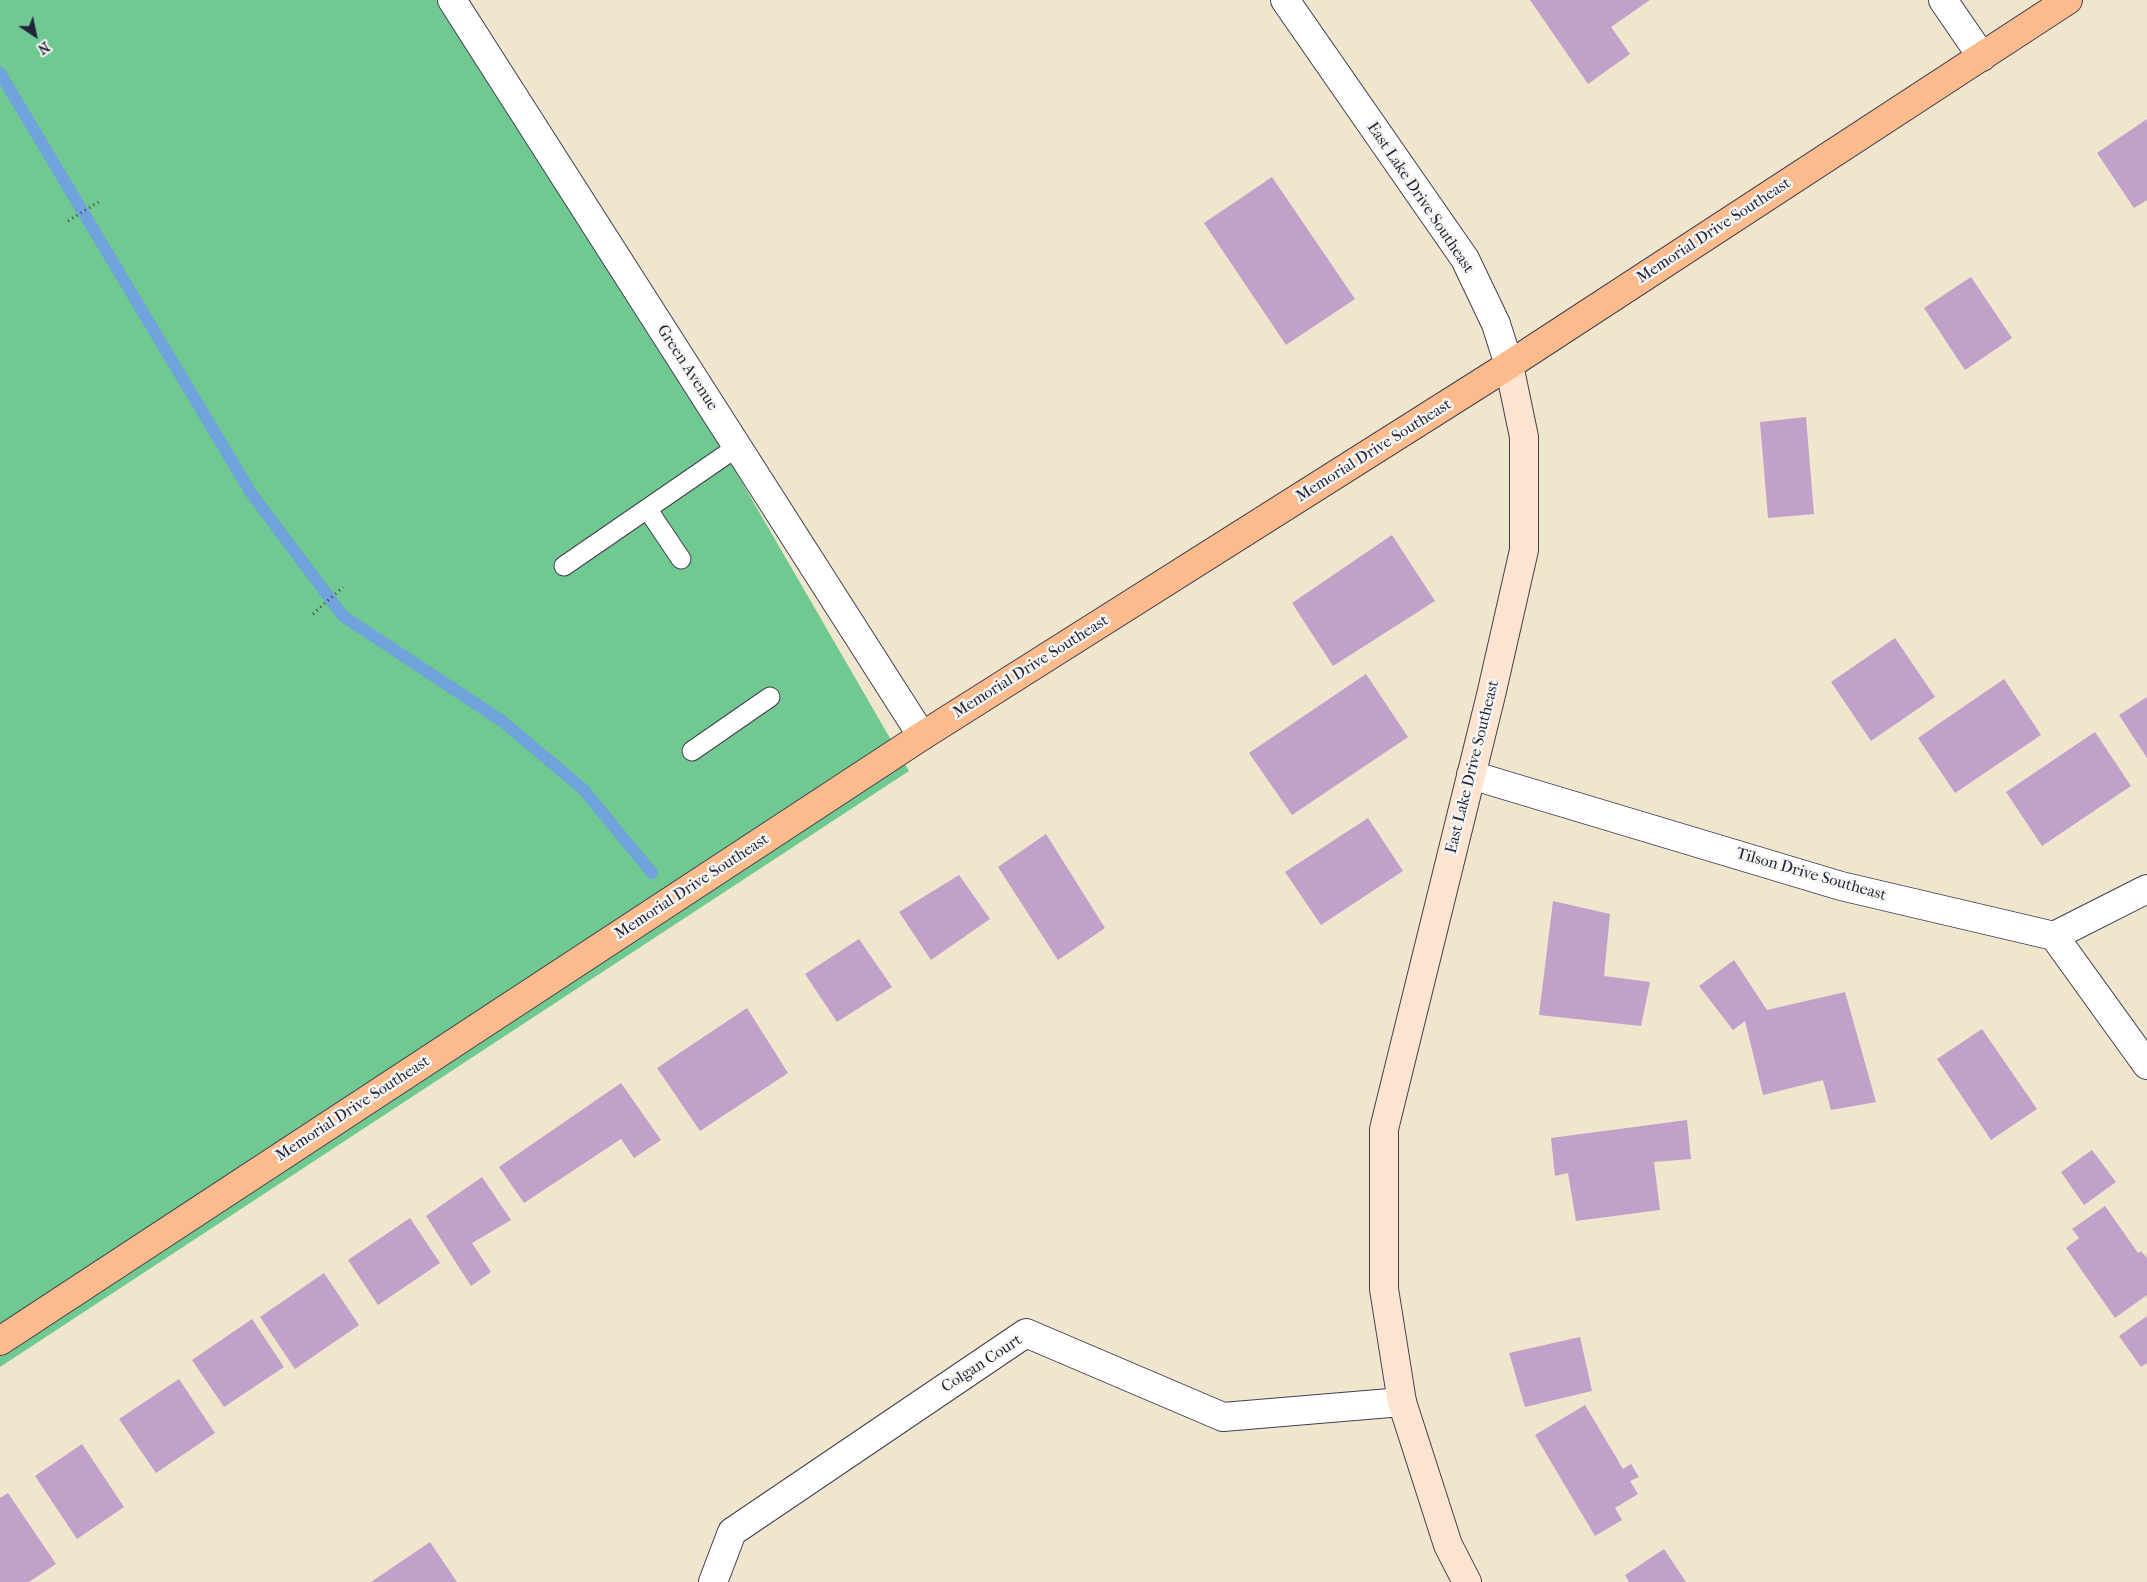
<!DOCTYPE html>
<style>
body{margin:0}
#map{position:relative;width:2147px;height:1582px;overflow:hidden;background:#f0e6ce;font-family:"IM FELL French Canon",serif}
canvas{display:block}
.north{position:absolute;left:10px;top:10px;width:50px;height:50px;-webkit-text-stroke:4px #f6f6f2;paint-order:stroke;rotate:146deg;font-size:14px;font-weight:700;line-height:20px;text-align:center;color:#22223b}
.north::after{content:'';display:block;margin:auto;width:18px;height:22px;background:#22223b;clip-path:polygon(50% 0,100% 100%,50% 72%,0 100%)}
</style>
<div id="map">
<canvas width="2147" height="1582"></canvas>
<div class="north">N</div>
</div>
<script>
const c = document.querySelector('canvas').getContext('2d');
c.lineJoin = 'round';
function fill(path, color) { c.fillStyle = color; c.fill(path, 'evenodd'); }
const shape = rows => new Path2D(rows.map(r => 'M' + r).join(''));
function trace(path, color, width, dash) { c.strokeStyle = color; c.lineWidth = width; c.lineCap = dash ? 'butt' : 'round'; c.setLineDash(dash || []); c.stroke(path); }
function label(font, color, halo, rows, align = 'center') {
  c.font = font + ' "IM FELL French Canon",serif'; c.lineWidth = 5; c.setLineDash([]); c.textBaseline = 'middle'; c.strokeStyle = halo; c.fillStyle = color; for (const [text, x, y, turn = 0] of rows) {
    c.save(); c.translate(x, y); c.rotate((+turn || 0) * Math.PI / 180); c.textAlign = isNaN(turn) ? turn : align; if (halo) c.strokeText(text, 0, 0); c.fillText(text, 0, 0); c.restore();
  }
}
const green = shape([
 [0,0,463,0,909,771,0,1367]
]);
const stream = shape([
 [0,73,251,493,343,616,502,721,583,789,652,873]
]);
const building = shape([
 [1530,0,1650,0,1611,27,1630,54,1588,84],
 [2147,119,2147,200,2134,208,2097,153],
 [1272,177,1355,299,1286,345,1204,223],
 [1971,277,2012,338,1965,370,1924,308],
 [1806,417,1814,514,1768,518,1760,422],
 [1392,535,1435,601,1333,666,1292,603],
 [1895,638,1935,697,1871,741,1831,682],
 [1366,674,1408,737,1292,815,1249,753],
 [2004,679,2041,735,1955,793,1918,738],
 [2147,697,2147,758,2119,715],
 [2095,732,2131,786,2042,846,2006,792],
 [1368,818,1403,871,1321,925,1285,872],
 [1046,834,1105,928,1058,960,998,867],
 [959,875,990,919,931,960,899,912],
 [1553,901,1610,914,1604,976,1650,982,1641,1026,1539,1015],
 [859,939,892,987,837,1022,805,974],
 [1734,960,1767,1010,1845,992,1876,1102,1831,1110,1823,1080,1763,1095,1745,1021,1733,1030,1699,986],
 [747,1008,788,1073,700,1131,657,1068],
 [1982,1029,2037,1109,1991,1140,1937,1059],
 [621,1083,661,1140,634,1158,621,1139,524,1203,499,1167],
 [1687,1120,1691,1159,1654,1162,1660,1210,1576,1221,1568,1173,1555,1176,1551,1138],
 [2092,1150,2116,1182,2084,1205,2061,1172],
 [482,1177,511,1220,472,1243,491,1272,471,1286,426,1216],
 [2105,1206,2138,1253,2141,1251,2147,1258,2147,1295,2115,1318,2066,1248,2079,1238,2072,1229],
 [410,1218,440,1263,378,1305,348,1260],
 [324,1273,359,1325,295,1369,260,1317],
 [2147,1316,2147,1363,2141,1367,2119,1336],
 [252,1319,284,1367,224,1407,192,1360],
 [1580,1337,1592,1391,1525,1407,1509,1353],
 [179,1379,215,1433,156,1473,119,1419],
 [1585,1405,1623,1469,1631,1464,1639,1477,1630,1481,1638,1494,1615,1508,1622,1520,1595,1536,1535,1435],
 [82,1444,124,1507,77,1539,35,1476],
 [8,1493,56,1564,29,1582,0,1582,0,1498],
 [430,1542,457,1582,371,1582],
 [1664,1549,1686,1582,1629,1582,1625,1575]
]);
const path = shape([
 [68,221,100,201],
 [313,614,343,587]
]);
const lane = shape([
 [648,510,681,559],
 [564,566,737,447],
 [692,751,770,697]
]);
const street = shape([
 [452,0,922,736],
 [1285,0,1465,259,1496,324,1509,365],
 [1943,0,1982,57],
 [1471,775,1841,886,2054,936,2147,889],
 [2054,936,2147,1065],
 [713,1582,732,1532,1026,1333,1223,1417,1402,1402]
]);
const secondary = shape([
 [1467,1582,1448,1545,1402,1402,1384,1289,1384,1129,1491,695,1524,550,1524,437,1509,365]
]);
const primary = shape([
 [0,1341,922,736,1509,365,2068,0]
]);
const streetNames = [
 ["East Lake Drive Southeast",1420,198,56],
 ["Memorial Drive Southeast",1714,231,-33],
 ["Green Avenue",687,368,57],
 ["Memorial Drive Southeast",1374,451,-32],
 ["Memorial Drive Southeast",1031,667,-32],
 ["East Lake Drive Southeast",1473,767,-76],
 ["Tilson Drive Southeast",1811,875,16],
 ["Memorial Drive Southeast",692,887,-33],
 ["Memorial Drive Southeast",353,1109,-33],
 ["Colgan Court",982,1364,-33]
];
fill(green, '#70c990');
trace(stream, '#70a2db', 12);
fill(building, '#c1a0ca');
trace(lane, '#413f51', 21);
trace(street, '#413f51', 30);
trace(secondary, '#413f51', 30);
trace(primary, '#413f51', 30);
trace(path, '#413f51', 3, [1, 4]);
trace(lane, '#fff', 19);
trace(street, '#fff', 28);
trace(secondary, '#fde4d1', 28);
trace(primary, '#fbbb8c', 28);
label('16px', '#22223b', '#f6f6f2', streetNames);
</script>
